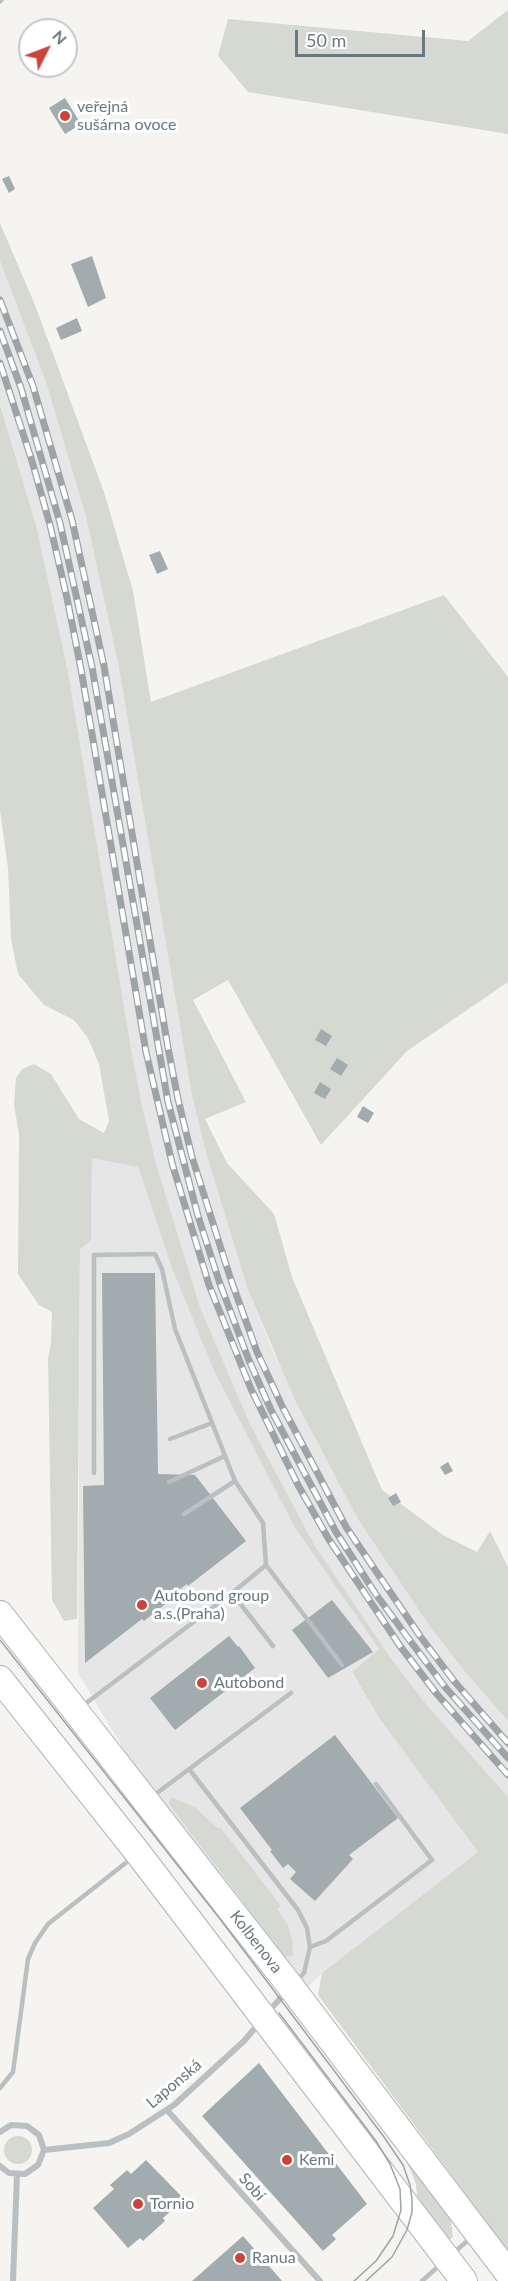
<!DOCTYPE html>
<meta charset="utf-8">
<style>
body{margin:0}
#map{position:relative;width:508px;height:2281px;overflow:hidden;background:#f5f4f1;font-family:Lato,sans-serif}
canvas{display:block}
.north{position:absolute;left:18px;top:18px;width:60px;height:60px;box-sizing:border-box;background:#fff;border:2px solid #c2c9cc;border-radius:50%;rotate:48deg;font-size:16px;font-weight:700;line-height:24px;text-align:center;color:#67787f}
.north::after{content:'';display:block;margin:auto;width:21px;height:27px;background:#ce4338;clip-path:polygon(50% 0,100% 100%,50% 72%,0 100%)}
.scale{position:absolute;left:295px;top:30px;width:130px;height:27px;box-sizing:border-box;border:3px solid #67787f;border-top:0;padding-left:8px;font-size:18px;line-height:21px;white-space:nowrap;color:#67787f;-webkit-text-stroke:4px #fff;paint-order:stroke}
</style>
<div id="map">
<canvas width="508" height="2281"></canvas>
<div class="north">N</div>
<div class="scale">50 m</div>
</div>
<script>
const c = document.querySelector('canvas').getContext('2d');
c.lineJoin = 'round';
function fill(path, color) { c.fillStyle = color; c.fill(path, 'evenodd'); }
const shape = rows => new Path2D(rows.map(r => 'M' + r).join(''));
function trace(path, color, width, dash) { c.strokeStyle = color; c.lineWidth = width; c.lineCap = dash ? 'butt' : 'round'; c.setLineDash(dash || []); c.stroke(path); }
function label(font, color, halo, rows, align = 'center') {
  c.font = font + ' Lato,sans-serif'; c.lineWidth = 6; c.setLineDash([]); c.textBaseline = 'middle'; c.strokeStyle = halo; c.fillStyle = color; for (const [text, x, y, turn = 0] of rows) {
    c.save(); c.translate(x, y); c.rotate((+turn || 0) * Math.PI / 180); c.textAlign = isNaN(turn) ? turn : align; if (halo) c.strokeText(text, 0, 0); c.fillText(text, 0, 0); c.restore();
  }
}
const built = shape([
 [0,261,46,382,86,517,118,663,192,1096,206,1153,248,1290,271,1347,318,1444,431,1628,465,1672,508,1721,508,1797,426,1704,390,1657,315,1546,249,1422,200,1307,157,1167,142,1106,132,1054,68,672,37,529,0,403],
 [92,1157,138,1167,172,1268,214,1371,294,1525,379,1649,352,1673,379,1718,478,1852,322,1973,307,1988,146,1787,78,1673,80,1249,91,1241]
]);
const green = shape([
 [508,10,508,134,248,92,218,56,228,19,468,41],
 [0,223,35,305,104,492,133,591,151,702,444,595,508,677,508,982,407,1051,321,1145,228,980,193,1000,246,1102,205,1119,227,1163,274,1214,292,1277,382,1490,443,1535,477,1552,490,1531,508,1567,508,1721,465,1672,431,1628,358,1519,295,1400,248,1290,206,1153,192,1096,118,663,86,517,46,382,0,261],
 [0,404,37,529,68,672,132,1054,142,1106,157,1167,200,1307,249,1422,315,1546,390,1657,426,1704,508,1797,508,2251,318,1995,322,1973,478,1852,379,1718,352,1672,379,1649,294,1526,214,1371,172,1268,138,1167,92,1158,91,1241,80,1249,77,1619,64,1621,52,1600,48,1358,51,1344,52,1312,39,1305,18,1274,19,1134,14,1105,16,1078,22,1069,34,1064,51,1074,79,1119,104,1133,109,1121,99,1064,88,1038,74,1020,44,1005,18,974,11,939,8,868,0,810],
 [174,1798,196,1808,218,1829,220,1827,281,1906,277,1909,288,1925,292,1940,293,1956,285,1957,169,1804,170,1799],
 '4 2150a14 14 0 1 1 28 0a14 14 0 1 1-28 0Z',
 [403,2152,450,2215,453,2237,445,2243,418,2205,416,2184]
]);
const stream = shape([
 [0,1,1,0]
]);
const building = shape([
 [65,98,81,124,65,134,49,108],
 [9,176,15,189,9,193,2,179],
 [92,256,106,298,88,307,71,264],
 [77,318,82,331,61,340,56,328],
 [160,551,168,569,157,574,149,555],
 [321,1029,332,1036,326,1046,315,1040],
 [337,1058,348,1065,341,1076,330,1069],
 [320,1082,331,1089,325,1099,314,1093],
 [363,1106,374,1113,368,1123,357,1117],
 [102,1273,155,1273,158,1474,195,1475,246,1541,188,1586,187,1584,176,1592,178,1594,144,1621,142,1619,85,1663,83,1486,104,1485],
 [448,1462,453,1471,445,1475,440,1467],
 [396,1493,401,1502,393,1506,388,1498],
 [332,1600,373,1652,328,1678,292,1630],
 [229,1636,238,1647,239,1646,255,1668,175,1730,150,1698],
 [335,1735,398,1818,349,1855,353,1859,315,1901,290,1879,296,1872,288,1864,283,1868,270,1851,272,1850,240,1808],
 [259,2063,367,2204,332,2235,336,2239,323,2251,202,2116],
 [146,2160,184,2199,163,2218,165,2221,143,2241,140,2238,128,2248,93,2208,114,2189,110,2185,127,2170,131,2174],
 [243,2236,282,2281,192,2281]
]);
const service = shape([
 [170,1439,212,1423],
 [169,1482,225,1456],
 [184,1514,235,1481],
 [266,1565,342,1665],
 [232,1593,273,1646],
 [81,1707,232,1593,266,1565,263,1523,235,1481,175,1329,162,1269,155,1254,94,1255,94,1473],
 [189,1769,298,1910,307,1928,310,1947],
 [153,1796,291,1693],
 [297,1980,304,1973,310,1947,326,1941,432,1860,376,1784],
 [0,2088,13,2072,28,1959,35,1943,48,1924,132,1858],
 [452,2254,471,2238],
 [422,2281,441,2264]
]);
const minor = shape([
 [268,2012,287,1991],
 [167,2110,320,2281],
 [0,2132,11,2125,27,2126,39,2135,44,2150,38,2165,25,2174,9,2173,0,2166],
 [44,2150,109,2143,129,2134,174,2105,244,2041,260,2022],
 [13,2281,17,2174]
]);
const secondary = shape([
 [0,1614,291,1987,508,2273],
 [0,1679,138,1853,464,2281]
]);
const tram = shape([
 [0,1640,220,1919,384,2137,403,2165,410,2185,412,2199,412,2212,407,2230,392,2257,366,2281],
 [279,2013,376,2141,390,2164,400,2189,401,2210,393,2236,376,2261,354,2281]
]);
const rail = shape([
 [0,300,33,386,72,520,104,666,168,1048,178,1099,192,1157,230,1277,257,1352,282,1406,346,1527,420,1636,454,1681,508,1743],
 [0,331,21,388,60,523,92,667,168,1102,198,1216,219,1281,248,1358,271,1410,336,1532,375,1593,411,1642,445,1687,508,1758],
 [0,363,32,461,50,525,67,598,81,669,146,1052,172,1163,209,1285,251,1389,298,1485,328,1538,400,1646,436,1693,508,1775]
]);
const markers = [
 [65,116,6,"#ce4338"],
 [142,1605,6,"#ce4338"],
 [202,1683,6,"#ce4338"],
 [287,2160,6,"#ce4338"],
 [138,2204,6,"#ce4338"],
 [240,2258,6,"#ce4338"]
];
const poiNames = [
 ["veřejná",77,107],
 ["sušárna ovoce",77,125],
 ["Autobond group",154,1596],
 ["a.s.(Praha)",154,1614],
 ["Autobond",214,1683],
 ["Kemi",299,2160],
 ["Tornio",150,2204],
 ["Ranua",252,2258]
];
const streetNames = [
 ["Kolbenova",256,1942,52],
 ["Laponská",174,2084,-40],
 ["Sobí",252,2187,48]
];
fill(built, '#e5e6e5');
fill(green, '#d5d9d1');
trace(stream, '#b2c0c2', 5);
fill(building, '#a2abae');
trace(secondary, '#acb3b6', 28);
trace(service, '#babfc1', 4.5);
trace(minor, '#babfc1', 6);
trace(secondary, '#fff', 26);
trace(tram, '#9ca4a7', 1.5);
trace(rail, '#9ca4a7', 7);
trace(rail, '#fff', 4.5, [14]);
for (const [x, y, r, color] of markers) { const dot = new Path2D(); dot.arc(x, y, r, 0, 2 * Math.PI); c.fillStyle = color; c.fill(dot); trace(dot, '#fff', 2); }
label('16px', '#67787f', '#fff', poiNames, 'left');
label('16px', '#67787f', '#fff', streetNames);
</script>
